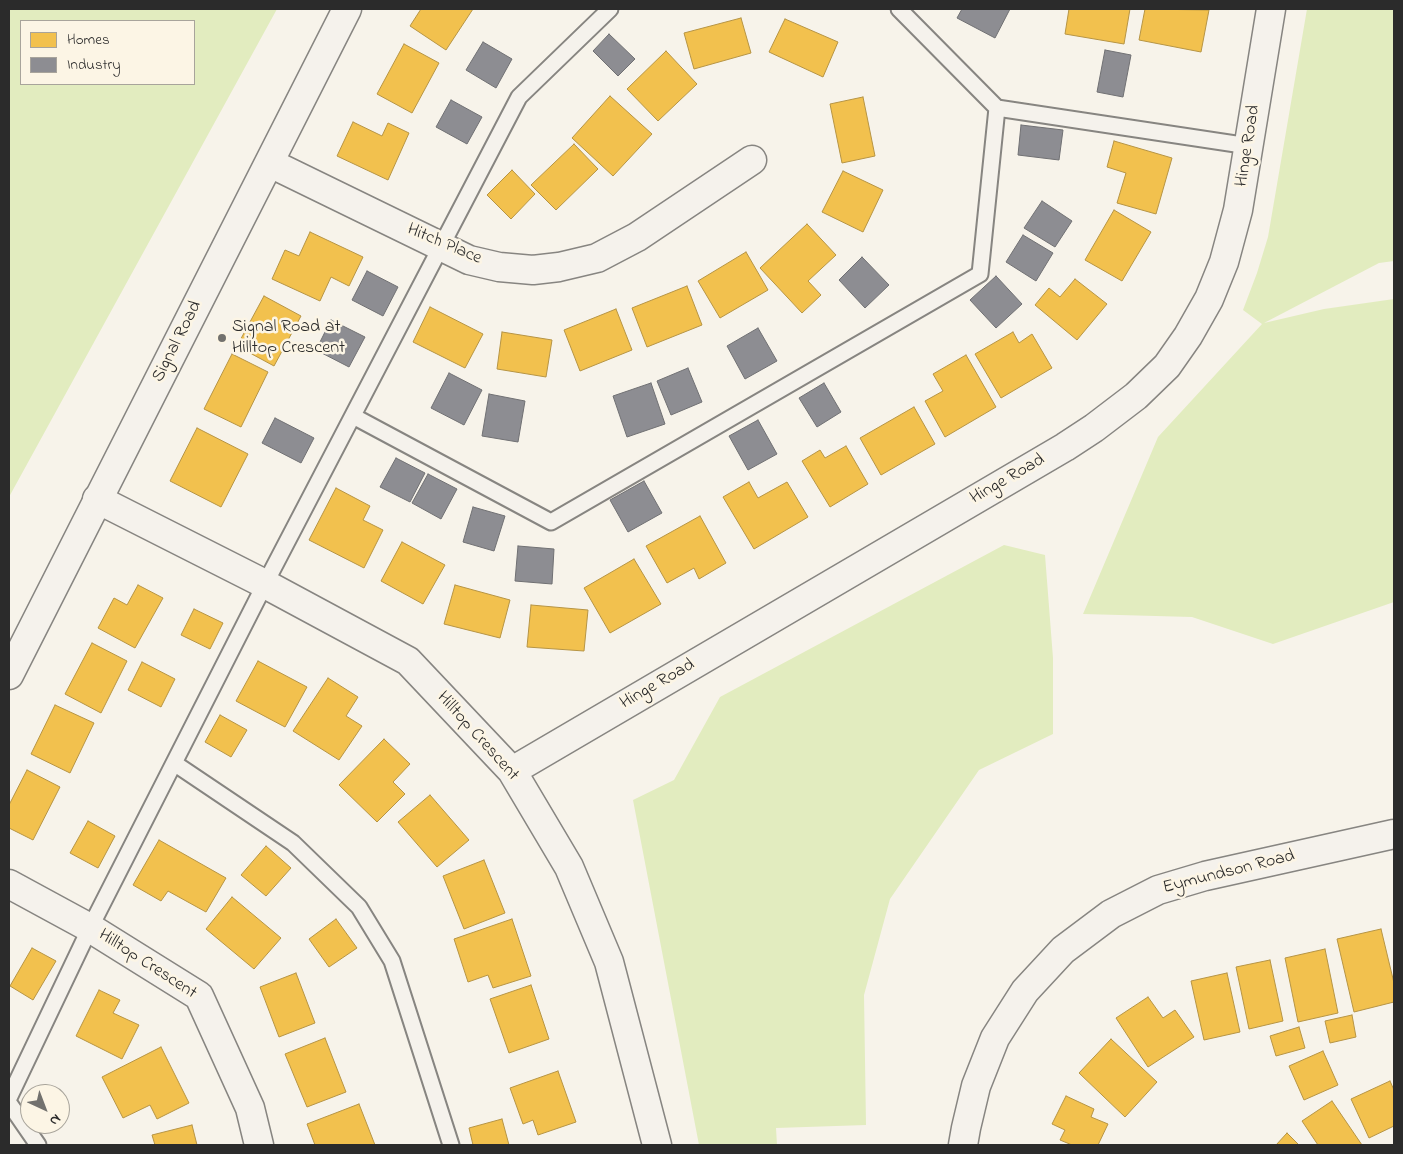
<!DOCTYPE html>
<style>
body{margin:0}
#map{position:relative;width:1403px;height:1154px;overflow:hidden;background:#f7f3ea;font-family:"Indie Flower",sans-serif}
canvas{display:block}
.frame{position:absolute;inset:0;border:10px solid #2b2b2b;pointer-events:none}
.legend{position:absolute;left:20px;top:20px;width:175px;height:65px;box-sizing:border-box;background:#fcf5e5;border:1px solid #a8a49b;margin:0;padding:6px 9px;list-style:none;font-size:15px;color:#2b2b2b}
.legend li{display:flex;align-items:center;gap:10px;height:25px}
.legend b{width:25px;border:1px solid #a8a49b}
.north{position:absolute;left:20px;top:1084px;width:50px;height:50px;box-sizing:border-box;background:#fcf5e5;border:1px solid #a8a49b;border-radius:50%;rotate:137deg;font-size:14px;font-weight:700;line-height:20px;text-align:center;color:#2b2b2b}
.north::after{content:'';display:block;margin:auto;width:18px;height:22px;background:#72716e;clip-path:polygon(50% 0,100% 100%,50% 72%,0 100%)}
</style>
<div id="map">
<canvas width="1403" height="1154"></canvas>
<div class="frame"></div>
<ul class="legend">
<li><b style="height:14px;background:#f2c14e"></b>Homes</li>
<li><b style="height:14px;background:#8d8d92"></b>Industry</li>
</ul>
<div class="north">N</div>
</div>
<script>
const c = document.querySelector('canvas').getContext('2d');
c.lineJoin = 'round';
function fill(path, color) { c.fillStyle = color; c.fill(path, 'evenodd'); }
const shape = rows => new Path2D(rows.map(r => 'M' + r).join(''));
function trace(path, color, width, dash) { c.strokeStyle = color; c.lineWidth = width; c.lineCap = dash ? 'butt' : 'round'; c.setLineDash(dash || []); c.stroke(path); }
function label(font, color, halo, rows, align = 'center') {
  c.font = font + ' "Indie Flower",sans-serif'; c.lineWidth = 5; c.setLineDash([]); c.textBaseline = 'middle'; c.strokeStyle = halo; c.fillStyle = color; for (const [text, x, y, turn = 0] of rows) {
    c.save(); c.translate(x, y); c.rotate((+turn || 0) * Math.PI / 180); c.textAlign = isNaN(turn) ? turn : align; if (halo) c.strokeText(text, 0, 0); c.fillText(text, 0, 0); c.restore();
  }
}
const green = shape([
 [9,9,277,9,9,497],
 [21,21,194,21,194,84,21,84],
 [1307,9,1394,9,1394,261,1379,263,1264,323,1324,309,1394,299,1394,602,1273,644,1192,617,1083,614,1158,437,1262,324,1243,310,1257,273,1268,237],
 [1004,545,1045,555,1053,658,1053,734,979,770,890,899,864,995,866,1125,776,1128,777,1145,699,1145,633,800,674,780,720,697]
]);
const homes = shape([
 [421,9,473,9,446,50,410,26,421,9],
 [1069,9,1130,9,1124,44,1065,34,1069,9],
 [1145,9,1209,10,1201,52,1139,40,1145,9],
 [741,18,751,53,694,69,684,33,741,18],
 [785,19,838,42,823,77,769,52,785,19],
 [404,44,439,63,412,113,377,94,404,44],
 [666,51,697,84,658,121,627,89,666,51],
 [610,96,652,134,613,176,572,138,610,96],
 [863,97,875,156,842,163,830,104,863,97],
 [353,122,382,136,388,123,409,133,388,180,337,156,353,122],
 [1114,141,1172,158,1156,214,1117,203,1126,173,1107,167,1114,141],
 [574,144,598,169,556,210,531,185,574,144],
 [512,170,535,194,511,219,487,195,512,170],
 [843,171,883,190,863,232,822,212,843,171],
 [1114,210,1151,232,1122,281,1085,260,1114,210],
 [807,224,836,255,808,281,821,295,802,313,760,268,807,224],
 [310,232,363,257,349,286,331,277,320,301,272,279,285,250,299,256,310,232],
 [746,252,768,290,720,318,698,281,746,252],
 [1075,279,1107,304,1077,340,1035,305,1049,288,1060,297,1075,279],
 [687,286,702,325,647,347,632,308,687,286],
 [264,296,301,316,274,366,237,346,264,296],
 [430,307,483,334,465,368,413,342,430,307],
 [616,309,632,350,580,371,564,330,616,309],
 [502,332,552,340,546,377,497,369,502,332],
 [1013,332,1019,343,1032,334,1052,368,1001,398,975,354,1013,332],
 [232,354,268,372,241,427,204,409,232,354],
 [966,355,996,407,945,437,925,401,943,391,933,374,966,355],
 [914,407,935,444,881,475,860,438,914,407],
 [197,428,248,454,221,507,170,481,197,428],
 [846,446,868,484,830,507,802,461,820,450,825,458,846,446],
 [749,482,758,498,787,482,808,517,754,549,723,497,749,482],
 [336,488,370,506,363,520,383,530,364,568,309,540,336,488],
 [700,516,726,563,699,579,694,568,667,583,646,546,700,516],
 [402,542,445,565,423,604,381,581,402,542],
 [634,559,661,604,610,633,584,588,634,559],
 [138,585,163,598,135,648,98,628,114,598,127,605,138,585],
 [455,585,510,600,500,638,444,624,455,585],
 [531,605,588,610,584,651,527,647,531,605],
 [194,609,223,623,210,649,181,635,194,609],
 [92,643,127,661,101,713,65,694,92,643],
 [258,661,307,687,285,727,236,701,258,661],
 [142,662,175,679,161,707,128,690,142,662],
 [328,678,358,697,346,716,362,726,339,760,293,731,328,678],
 [55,705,94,723,70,773,31,754,55,705],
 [220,715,247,730,231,757,205,742,220,715],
 [384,739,410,764,393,782,405,794,377,822,339,785,384,739],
 [27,770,60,787,33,840,9,828,9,805,27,770],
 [430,795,469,840,437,867,398,822,430,795],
 [88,821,115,836,98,868,70,853,88,821],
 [159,840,226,878,206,912,168,891,161,901,133,885,159,840],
 [266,846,291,868,266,896,241,875,266,846],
 [484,860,505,913,464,929,443,876,484,860],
 [232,897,281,938,254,969,206,929,232,897],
 [336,919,357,948,329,967,309,939,336,919],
 [512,919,531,976,493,988,488,975,468,982,454,939,512,919],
 [1381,929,1394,983,1394,1002,1354,1012,1337,939,1381,929],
 [32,948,56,961,33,1000,10,986,32,948],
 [1325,949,1338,1013,1298,1022,1285,958,1325,949],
 [1270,960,1283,1021,1249,1029,1236,967,1270,960],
 [296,973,315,1023,279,1037,260,987,296,973],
 [1227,973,1240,1032,1204,1040,1191,981,1227,973],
 [531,985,549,1039,509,1053,490,999,531,985],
 [99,990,120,1000,113,1013,139,1025,122,1059,76,1036,99,990],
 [1148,997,1163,1018,1175,1010,1194,1037,1148,1067,1116,1018,1148,997],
 [1352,1015,1356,1037,1330,1043,1325,1021,1352,1015],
 [1299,1027,1305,1048,1276,1056,1270,1036,1299,1027],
 [325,1038,346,1092,307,1107,285,1054,325,1038],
 [1111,1039,1157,1082,1125,1117,1079,1073,1111,1039],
 [161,1047,189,1103,157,1119,150,1105,123,1118,102,1077,161,1047],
 [1323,1051,1338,1085,1304,1100,1289,1066,1323,1051],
 [558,1071,576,1122,538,1135,533,1120,523,1124,510,1088,558,1071],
 [1390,1081,1394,1090,1394,1126,1369,1138,1351,1099,1390,1081],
 [1066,1096,1094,1109,1091,1117,1108,1124,1098,1145,1072,1145,1060,1140,1065,1130,1052,1124,1066,1096],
 [1332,1101,1362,1145,1318,1145,1302,1121,1332,1101],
 [359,1104,375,1145,315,1145,307,1124,359,1104],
 [502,1119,509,1145,473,1145,469,1128,502,1119],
 [192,1125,197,1145,155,1145,152,1135,192,1125],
 [1287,1133,1299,1145,1276,1145,1287,1133]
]);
const industry = shape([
 [962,9,1010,9,995,38,957,18,962,9],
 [609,34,635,59,618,76,593,51,609,34],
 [483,42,512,59,496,88,466,70,483,42],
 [1105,50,1131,55,1123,97,1097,92,1105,50],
 [451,100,482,117,467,144,436,127,451,100],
 [1021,125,1063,130,1059,160,1018,155,1021,125],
 [1042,201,1072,221,1055,247,1024,228,1042,201],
 [1023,235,1053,253,1036,281,1006,262,1023,235],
 [862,257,889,285,865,308,839,280,862,257],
 [367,271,398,287,383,316,352,300,367,271],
 [996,276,1022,304,996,328,970,300,996,276],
 [331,320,365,337,349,367,316,350,331,320],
 [758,328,777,361,745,379,727,346,758,328],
 [688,368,702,402,671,415,657,381,688,368],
 [449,373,482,390,464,425,431,408,449,373],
 [651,383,665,424,627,437,613,396,651,383],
 [824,383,841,412,817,427,799,398,824,383],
 [489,394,525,401,518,442,482,436,489,394],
 [275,418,314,438,301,463,262,443,275,418],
 [758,420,777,454,748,470,729,436,758,420],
 [396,458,425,473,410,502,380,487,396,458],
 [428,474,457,489,441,519,412,503,428,474],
 [644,481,662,513,628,532,610,500,644,481],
 [473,507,505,516,494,551,463,542,473,507],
 [518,546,554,549,552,584,515,581,518,546]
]);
const lane = shape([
 [899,9,997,108,1249,146],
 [353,416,551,522,980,274,997,108],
 [174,763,293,843,359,907,392,961,451,1145],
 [9,1098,90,928,265,584,519,97,610,9],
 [9,1103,38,1145]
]);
const street = shape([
 [270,163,469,260,499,267,533,270,559,267,597,258,637,237,752,160],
 [97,499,265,584,408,661,512,771,569,867,609,962,657,1145],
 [512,771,1065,447,1094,428,1136,396,1167,366,1188,336,1209,299,1224,262,1238,210,1271,9],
 [9,884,90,928,199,996,250,1108,259,1145],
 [963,1145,966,1128,976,1086,995,1038,1025,991,1063,950,1111,914,1158,890,1205,876,1394,834]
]);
const secondary = shape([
 [9,675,347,9]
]);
const markers = [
 [222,338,5,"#72716e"]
];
const streetNames = [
 ["Hinge Road",1249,146,-81],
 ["Hitch Place",444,245,23],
 ["Signal Road",178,342,-63],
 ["Hinge Road",1008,480,-30],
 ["Hinge Road",658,685,-30],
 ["Hilltop Crescent",477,737,48],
 ["Eymundson Road",1229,873,-14],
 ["Hilltop Crescent",147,965,33]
];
const poiNames = [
 ["Signal Road at",232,328],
 ["Hilltop Crescent",232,349]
];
fill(green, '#e2ecbf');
fill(homes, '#f2c14e');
trace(homes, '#b69444', 1);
fill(industry, '#8d8d92');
trace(industry, '#707073', 1);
trace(lane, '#878581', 19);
trace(street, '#878581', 31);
trace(secondary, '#878581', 31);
trace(lane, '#f5f2ec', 15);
trace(street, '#f5f2ec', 28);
trace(secondary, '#f5f2ec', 28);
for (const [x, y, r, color] of markers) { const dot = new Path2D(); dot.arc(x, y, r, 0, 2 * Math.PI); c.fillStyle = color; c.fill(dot); trace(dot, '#fcf5e5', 2); }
label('18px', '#2b2b2b', '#fcf5e5', streetNames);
label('18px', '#2b2b2b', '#fcf5e5', poiNames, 'left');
</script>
